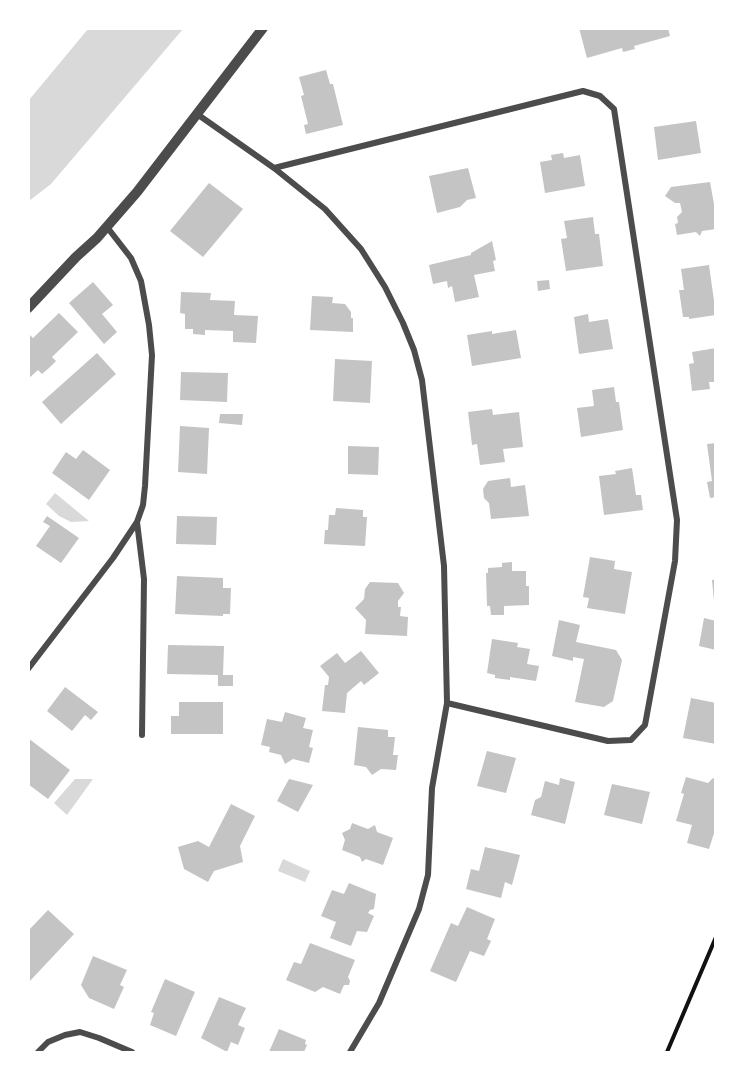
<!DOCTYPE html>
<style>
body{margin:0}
#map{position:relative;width:744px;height:1081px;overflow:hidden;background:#fff;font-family:"Source Serif 4",serif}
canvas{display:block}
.frame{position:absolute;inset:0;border:30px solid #fff;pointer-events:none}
</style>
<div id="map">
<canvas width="744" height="1081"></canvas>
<div class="frame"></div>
</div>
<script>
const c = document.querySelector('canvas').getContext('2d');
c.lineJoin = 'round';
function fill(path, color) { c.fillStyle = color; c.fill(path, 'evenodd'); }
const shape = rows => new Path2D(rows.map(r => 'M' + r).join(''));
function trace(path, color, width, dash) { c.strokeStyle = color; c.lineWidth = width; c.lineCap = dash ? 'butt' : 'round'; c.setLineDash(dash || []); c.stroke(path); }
const water = shape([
 [88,29,183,29,51,184,29,201,29,100],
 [55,493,89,521,71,522,59,516,46,504],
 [75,779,93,779,67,815,54,803],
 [283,859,310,871,305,882,278,871]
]);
const building = shape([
 [579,28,668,28,670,36,634,46,635,49,623,52,622,48,587,58],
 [326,70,330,84,333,84,343,125,306,134,304,125,308,124,301,96,304,95,299,77],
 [696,121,701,153,658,160,654,127],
 [563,153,564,158,580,155,585,186,545,193,540,162,552,160,551,155],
 [468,168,476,198,467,200,460,207,437,213,429,176],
 [710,182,716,215,716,229,702,231,700,236,696,232,677,235,675,224,678,223,677,217,682,212,680,203,675,203,665,196,671,187],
 [209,183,243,209,203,257,170,231],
 [593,217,595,234,599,234,603,266,566,271,561,239,567,238,564,221],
 [492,241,496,260,493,261,495,271,474,275,479,297,455,302,452,286,448,288,447,281,433,284,429,265,471,255,471,253],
 [709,265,716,315,689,319,689,317,683,317,679,290,684,290,681,269],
 [549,280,550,289,538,291,537,281],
 [93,282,113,305,102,314,117,332,104,344,69,303],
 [181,292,211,293,210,300,235,301,234,315,258,316,256,343,233,342,233,331,205,330,205,335,193,334,193,329,185,329,185,314,180,313],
 [312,296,333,297,332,303,345,304,351,312,351,318,353,318,353,332,310,330],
 [59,313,78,332,52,357,56,361,49,368,42,374,38,370,28,379,28,336,30,335,33,338],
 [588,314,589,322,608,319,613,349,579,354,574,317],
 [516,330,521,358,472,366,467,335,492,331,492,334],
 [716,348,716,382,709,382,710,389,692,391,689,364,694,363,692,352],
 [97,353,116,374,61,424,42,402],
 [335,359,372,361,370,403,333,401],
 [181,372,228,373,227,402,180,400],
 [614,387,616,402,619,402,623,430,581,437,577,408,594,406,592,390],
 [492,409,493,415,519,412,523,447,503,449,505,462,480,465,477,444,472,445,468,412],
 [220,414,243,414,242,425,219,423],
 [180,426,209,428,207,474,178,472],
 [716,443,716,497,710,498,707,482,712,481,707,444],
 [348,446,379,447,378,475,348,474],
 [83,450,110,470,89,500,52,473,66,452,76,459],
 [632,468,636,495,641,495,643,510,604,515,599,476,616,474,615,471],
 [510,478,511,487,525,485,529,516,491,519,489,503,484,498,483,489,488,481],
 [336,508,363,510,363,517,367,517,365,546,324,544,325,530,328,530,329,515,335,515],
 [47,516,79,538,61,563,36,546,50,526,43,522],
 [177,516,217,517,216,545,176,544],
 [590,557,615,561,614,569,632,572,625,614,587,608,589,598,583,597],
 [512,562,512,571,526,571,526,586,529,586,529,605,504,606,504,615,491,615,490,606,487,606,486,573,488,573,488,568,502,567,502,563],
 [177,576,223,578,223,588,231,588,230,614,223,614,223,616,175,614],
 [716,579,716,601,714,601,712,580],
 [370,582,398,583,404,593,398,601,398,607,401,607,400,616,408,617,407,636,365,634,366,620,355,608,364,599,365,589],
 [704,618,716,621,716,650,699,646],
 [559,620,580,625,576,642,616,650,622,660,613,701,604,707,575,702,584,659,573,657,573,661,552,656],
 [492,639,518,643,517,647,530,649,527,664,539,666,536,681,510,677,510,680,495,678,495,675,487,673],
 [168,645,224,646,223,675,233,675,233,686,218,686,218,675,167,674],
 [361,651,379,673,364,685,361,681,347,693,345,713,322,711,325,685,328,685,329,677,320,666,337,653,345,663],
 [65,687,98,712,91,720,85,715,72,731,47,711],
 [691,698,716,703,716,744,683,738],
 [179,702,223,702,223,734,171,734,171,716,179,716],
 [285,712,306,718,303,728,313,730,309,747,313,748,309,763,293,759,285,764,281,755,269,752,270,747,261,745,267,719,282,722],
 [358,727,388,730,388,737,395,737,393,755,398,755,396,770,381,769,372,775,366,767,354,765],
 [28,738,70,770,48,799,28,784],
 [487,751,516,758,506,793,477,786],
 [686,777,708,783,713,778,716,779,716,827,709,849,687,843,692,825,676,821,684,794,681,793],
 [560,778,575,782,565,824,531,815,535,800,541,797,545,781,559,785],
 [289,779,313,785,298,812,277,801],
 [612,784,650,792,642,824,604,815],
 [231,804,255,816,240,846,243,862,214,871,208,882,184,869,178,847,198,841,209,847],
 [352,823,368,829,375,825,377,832,393,838,383,865,366,859,362,862,360,857,342,850,345,840,342,833,350,829],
 [485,847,520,855,512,885,505,882,501,898,466,889,471,869,479,871],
 [349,883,376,894,374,909,370,910,368,913,374,916,367,932,357,931,351,946,330,938,336,922,321,916,332,890,344,894],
 [467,907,495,919,487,939,491,941,484,956,470,951,456,982,430,971,451,923,458,926],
 [48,910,74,934,30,981,28,931],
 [310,943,355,960,348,977,350,981,349,985,344,985,340,994,323,987,315,992,286,980,294,962,301,964],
 [93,956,127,970,120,985,124,987,114,1009,89,998,81,985],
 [165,979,195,992,176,1036,150,1025,154,1013,151,1012],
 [219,997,246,1008,238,1025,245,1028,238,1045,231,1042,227,1052,201,1038],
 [279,1029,306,1040,305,1044,307,1045,304,1052,269,1052]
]);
const path = shape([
 [667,1052,716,937]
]);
const minor = shape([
 [197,114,274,168,325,209,361,249,385,287,403,323,414,350,422,380,444,566,447,703,432,788,428,875,419,909,379,1003,350,1052],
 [274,168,583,91,600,96,614,109,677,520,675,561,645,725,631,740,608,741,447,703],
 [137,522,144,579,142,735],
 [28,669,113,558,137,522,143,505,145,486,152,355,149,325,141,281,131,258,107,227],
 [38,1052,48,1042,65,1035,80,1032,99,1038,132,1052]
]);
const tertiary = shape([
 [28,308,76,257,97,238,137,192,263,28]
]);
fill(water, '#d9d9d9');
fill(building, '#c4c4c4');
trace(path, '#111', 4);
trace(minor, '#4c4c4c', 6);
trace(tertiary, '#4c4c4c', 10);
</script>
